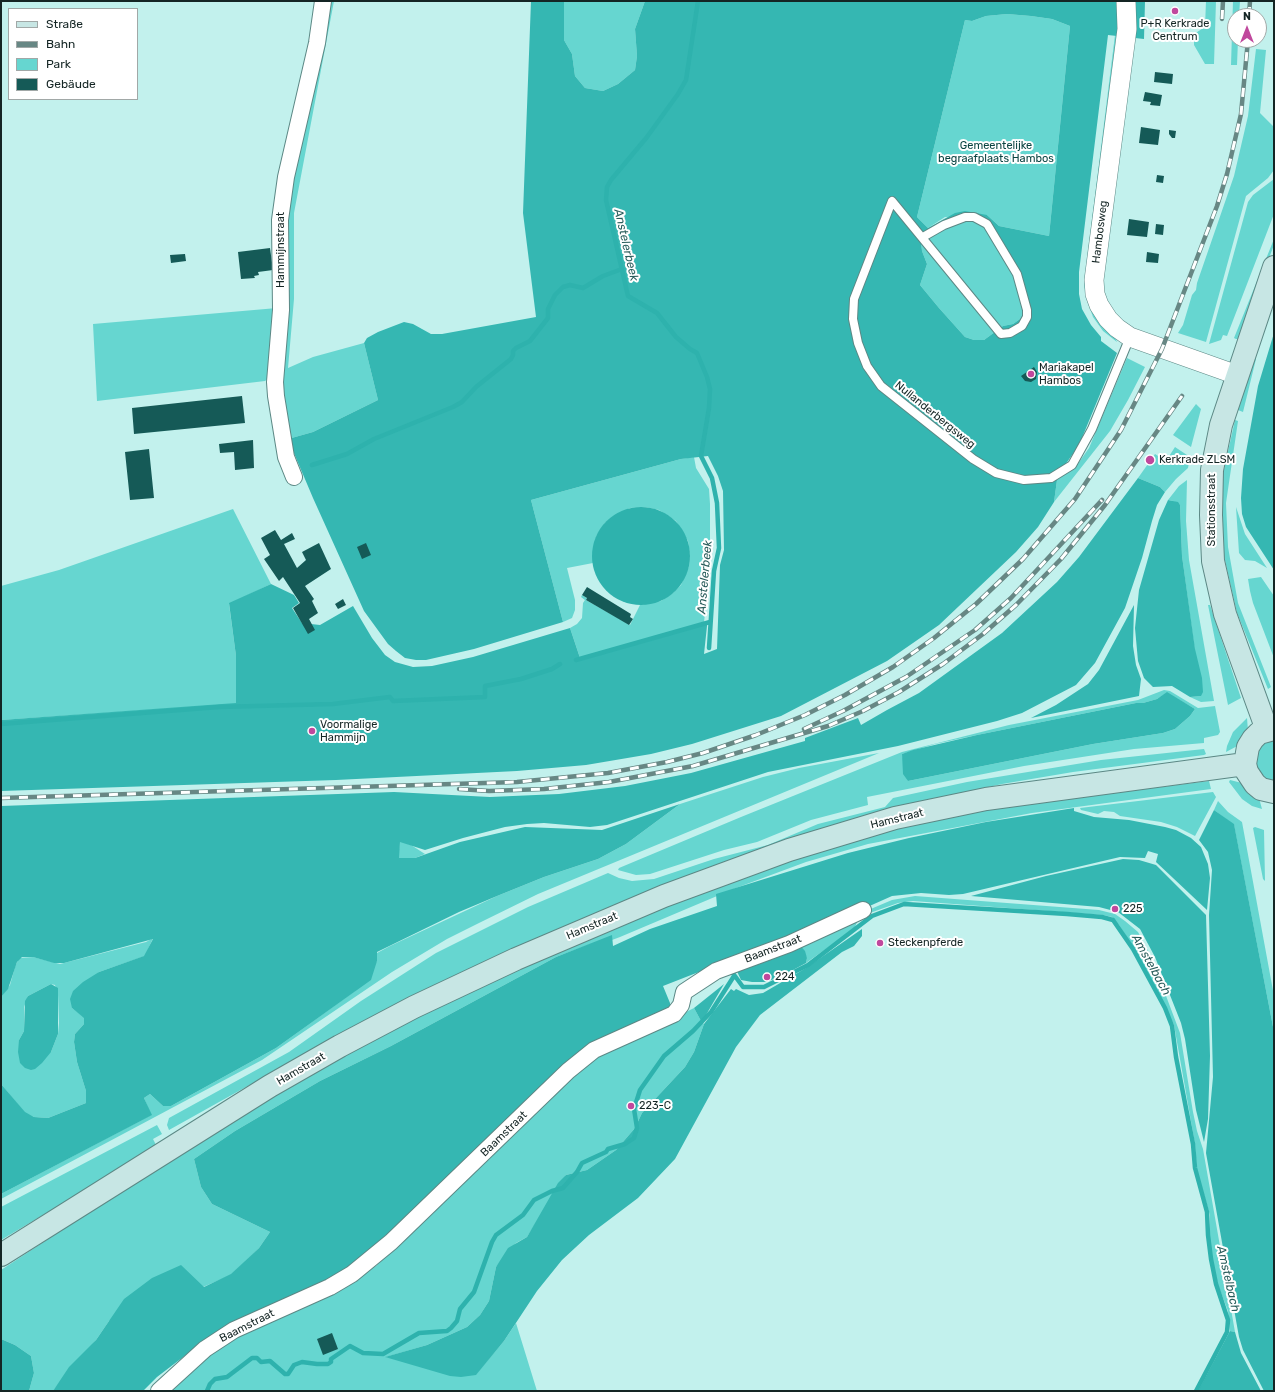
<!DOCTYPE html>
<meta charset="utf-8">
<style>
body{margin:0}
#map{position:relative;width:1275px;height:1392px;overflow:hidden;background:#c2f1ed;font-family:Rubik,sans-serif}
canvas{display:block}
.frame{position:absolute;inset:0;border:2px solid #142524;pointer-events:none}
.legend{position:absolute;left:8px;top:8px;width:130px;height:92px;box-sizing:border-box;background:#fff;border:1px solid #a1a8a7;margin:0;padding:5px 7px;list-style:none;font-size:12px;color:#142524}
.legend li{display:flex;align-items:center;gap:8px;height:20px}
.legend b{width:20px;border:1px solid #a1a8a7}
.north{position:absolute;left:1227px;top:8px;width:40px;height:40px;box-sizing:border-box;background:#fff;border:1px solid #a1a8a7;border-radius:50%;rotate:0deg;font-size:11px;font-weight:700;line-height:16px;text-align:center;color:#142524}
.north::after{content:'';display:block;margin:auto;width:14px;height:18px;background:#c0489d;clip-path:polygon(50% 0,100% 100%,50% 72%,0 100%)}
</style>
<div id="map">
<canvas width="1275" height="1392"></canvas>
<div class="frame"></div>
<ul class="legend">
<li><b style="height:5px;background:#c7e6e4"></b>Straße</li>
<li><b style="height:5px;background:#678784"></b>Bahn</li>
<li><b style="height:11px;background:#66d6d0"></b>Park</li>
<li><b style="height:11px;background:#155a57"></b>Gebäude</li>
</ul>
<div class="north">N</div>
</div>
<script>
const c = document.querySelector('canvas').getContext('2d');
c.lineJoin = 'round';
function fill(path, color) { c.fillStyle = color; c.fill(path, 'evenodd'); }
const shape = rows => new Path2D(rows.map(r => 'M' + r).join(''));
function trace(path, color, width, dash) { c.strokeStyle = color; c.lineWidth = width; c.lineCap = dash ? 'butt' : 'round'; c.setLineDash(dash || []); c.stroke(path); }
function label(font, color, halo, rows, align = 'center') {
  c.font = font + ' Rubik,sans-serif'; c.lineWidth = 4; c.setLineDash([]); c.textBaseline = 'middle'; c.strokeStyle = halo; c.fillStyle = color; for (const [text, x, y, turn = 0] of rows) {
    c.save(); c.translate(x, y); c.rotate((+turn || 0) * Math.PI / 180); c.textAlign = isNaN(turn) ? turn : align; if (halo) c.strokeText(text, 0, 0); c.fillText(text, 0, 0); c.restore();
  }
}
const green = shape([
 [328,1,334,1,294,213,294,299,288,368,313,357,364,343,378,400,313,432,288,439,281,391,284,215],
 [564,1,645,1,635,29,637,56,635,70,618,84,603,91,585,88,575,76,572,54,564,40],
 [1206,1,1216,1,1214,64,1205,64,1194,45,1194,34,1205,27],
 [1233,1,1240,1,1239,16,1235,16,1235,40,1238,40,1237,65,1231,65],
 [1007,14,1031,16,1052,19,1070,26,1049,236,999,226,987,215,945,217,928,228,917,217,965,20,972,21,986,16],
 [1116,27,1118,27,1087,277,1117,342,1103,331,1093,317,1087,300,1084,284],
 [1256,49,1266,50,1260,113,1274,127,1274,170,1268,178,1246,196,1206,342,1178,333,1183,325,1192,295,1196,290,1197,283,1234,176,1248,116],
 [1274,179,1274,214,1227,336,1223,335,1221,340,1209,344,1248,202,1253,195],
 [967,220,975,221,991,233,1015,279,1024,312,1020,319,1013,324,1003,326,984,340,974,340,965,337,939,308,920,285,927,264,922,251,921,242,933,234],
 [1274,239,1274,245,1238,339,1236,339,1234,338],
 [277,308,270,377,265,381,97,401,93,324],
 [1127,358,1145,367,1128,400,1110,431,1054,502,1057,480,1077,465,1089,448],
 [1254,358,1256,359,1243,412,1238,410],
 [1196,404,1201,409,1191,447,1173,435],
 [1235,420,1238,421,1226,503,1228,547,1238,603,1271,687,1268,689,1237,613,1224,556,1221,500,1223,474],
 [1175,447,1190,457,1188,468,1176,479,1165,492,1160,487,1138,478,1155,454,1166,461],
 [694,457,696,468,709,489,710,504,710,546,707,598,704,622,580,658,570,628,577,624,582,618,583,603,585,600,581,597,582,595,587,598,586,600,630,625,640,605,661,601,673,593,681,585,689,566,690,555,688,541,676,521,659,510,645,507,630,508,614,516,605,523,597,535,594,545,593,563,567,568,575,600,575,610,572,618,563,622,531,500,681,459],
 [1187,480,1186,521,1189,560,1214,701,1201,702,1190,697,1201,696,1182,556,1180,505,1173,501,1168,500,1179,486],
 [1236,507,1245,534,1267,568,1255,561,1245,560,1239,553],
 [233,509,271,584,229,604,236,656,236,704,1,720,1,586,59,570],
 [1261,577,1274,596,1274,658,1253,603,1250,591,1248,579],
 [1208,605,1210,605,1241,698,1228,705],
 [1164,690,1170,691,1198,708,1215,706,1220,732,1218,735,1204,738,1204,743,1134,749,1024,766,867,797,868,805,811,820,757,842,724,850,650,874,636,875,618,870,619,868,741,817,902,752,1009,725,1138,700],
 [1167,693,1195,709,1190,716,1175,729,1163,733,1093,744,908,781,902,754,935,744,977,735,1136,703,1143,703,1157,699],
 [1247,718,1248,731,1241,744,1226,752,1227,746,1233,732],
 [1274,737,1274,783,1268,782,1255,769,1255,750,1269,738],
 [1204,749,1206,754,1204,755,1073,772,1002,784,903,806,348,1030,169,1130,167,1125,169,1118,289,1052,361,1001,436,953,528,907,608,873,619,878,632,881,654,879,714,859,768,845,818,824,885,807,893,798,967,782,1101,760],
 [879,753,538,894,479,923,447,939,392,972,262,1060,1,1199,1,1194,151,1115,144,1098,150,1094,163,1106,171,1106,276,1048,355,991,377,961,377,953,390,946,497,896,544,877,598,859,626,844,680,804,763,777,799,768],
 [1230,780,1242,783,1259,798,1262,809,1252,806,1242,799,1229,782],
 [1209,781,1211,789,1032,813,868,844,806,862,736,888,620,937,612,940,612,936,556,957,391,1046,320,1081,235,1131,194,1159,201,1187,212,1204,270,1232,259,1248,231,1275,203,1287,109,1321,96,1340,53,1391,29,1391,34,1373,31,1356,15,1345,1,1339,1,1270,175,1156,287,1086,443,1002,715,885,856,838,949,817,1009,806],
 [1213,792,1216,797,1195,836,1177,827,1161,822,1120,816,1114,812,1104,811,1098,814,1081,810,1080,808],
 [1218,801,1228,812,1242,822,1274,996,1274,1032,1234,825,1214,810],
 [1255,827,1264,830,1265,881,1263,879,1253,828],
 [400,841,411,845,425,854,415,858,398,858],
 [915,896,1099,910,1115,914,1125,921,1138,932,1151,956,1180,1033,1193,1112,1197,1131,1203,1149,1235,1332,1230,1331,1228,1311,1218,1285,1212,1258,1210,1242,1210,1215,1197,1171,1195,1144,1174,1025,1137,953,1119,925,1112,917,1103,915,913,901,898,903,867,914,866,911,892,900],
 [858,920,855,927,837,941,806,963,807,958,797,942],
 [153,938,145,956,99,972,72,1008,84,1017,84,1024,75,1034,74,1042,77,1062,86,1091,86,1103,48,1118,34,1117,25,1113,1,1084,1,997,10,985,15,967,19,958,33,957,60,964,146,942],
 [51,984,55,985,58,995,59,1023,58,1034,51,1052,19,1040,24,1031,24,1007,28,996],
 [694,1008,701,1021,704,1024,694,1052,685,1067,642,1113,635,1128,616,1150,587,1170,566,1175,527,1237,516,1243,496,1267,489,1301,480,1315,467,1327,427,1345,386,1357,476,1374,504,1341,516,1323,537,1391,164,1391,216,1351,242,1334,361,1271,376,1266,580,1065],
 [157,1125,162,1134,153,1139,157,1147,1,1240,1,1207]
]);
const forest = shape([
 [531,1,564,1,564,40,572,54,575,76,585,88,603,91,618,84,635,70,637,56,635,29,645,1,1145,1,1144,39,1108,35,1079,272,1079,294,1082,309,1091,325,1101,337,1101,341,1117,353,1079,445,1065,465,1057,480,1054,502,1038,527,1016,552,939,625,887,661,781,716,692,744,651,754,586,765,517,771,336,780,1,791,1,720,236,703,236,656,229,603,271,584,294,595,299,603,292,608,302,623,320,625,353,606,372,638,385,655,395,662,413,667,432,666,473,657,570,628,580,658,576,659,577,661,703,624,707,624,707,626,704,654,717,649,720,565,724,550,723,491,718,476,708,456,681,459,531,500,563,622,474,649,426,660,416,660,405,658,396,651,388,644,364,611,313,498,288,439,313,432,378,400,364,343,367,338,378,332,404,322,413,324,431,334,442,334,536,317,523,213],
 [1007,14,1031,16,1052,19,1070,26,1049,236,999,226,987,215,965,211,955,213,928,228,917,217,965,20,972,21,986,16],
 [967,220,975,221,991,233,1015,279,1024,312,1020,319,1013,324,1003,326,984,340,974,340,965,337,939,308,920,285,927,264,922,251,921,242,952,224],
 [1274,333,1274,570,1246,527,1242,514,1241,498,1243,469,1258,386],
 [1138,478,1160,487,1165,492,1157,505,1152,521,1142,558,1125,608,1095,663,1076,685,1022,713,997,721,898,746,768,772,607,825,590,827,544,823,527,824,505,827,463,838,425,850,400,842,399,858,415,858,460,842,525,827,602,830,680,804,626,844,598,859,544,877,497,896,459,912,377,952,377,961,371,980,276,1048,171,1106,163,1106,150,1094,144,1098,152,1115,1,1194,1,1084,25,1112,34,1117,48,1118,86,1103,86,1091,77,1062,74,1042,75,1034,84,1024,84,1018,72,1008,70,999,73,991,83,982,99,972,144,956,153,939,64,963,54,963,33,957,22,957,17,962,8,989,1,997,1,806,394,792,490,797,559,794,625,786,691,773,805,741,805,738,858,718,861,725,887,710,919,693,1002,633,1057,582,1079,557],
 [1168,500,1178,502,1180,505,1182,556,1195,649,1202,678,1203,692,1201,696,1190,697,1172,686,1153,687,1144,678,1138,661,1135,628,1139,590,1159,520],
 [1134,605,1133,646,1136,665,1141,679,1139,696,1031,718,1056,705,1088,684,1099,670],
 [1167,692,1195,709,1190,716,1175,729,1163,733,1093,744,908,781,903,774,902,754,913,750,977,735,1136,703,1143,703,1157,699],
 [1074,808,1074,811,1094,817,1129,820,1165,827,1176,830,1191,838,1201,847,1208,864,1210,878,1207,910,1156,862,1158,854,1148,851,1145,858,1120,857,963,894,949,895,921,893,892,896,809,933,732,959,663,986,670,1003,670,1009,621,1034,351,1270,282,1302,267,1306,212,1335,157,1377,143,1391,53,1391,69,1367,96,1340,124,1299,152,1278,181,1265,204,1287,231,1274,259,1248,270,1232,212,1204,201,1187,194,1159,235,1131,320,1081,391,1046,556,957,612,935,613,946,650,929,717,906,716,894,848,853,909,838,986,822],
 [1214,810,1234,824,1274,1032,1274,1391,1264,1391,1243,1350,1239,1337,1206,1153,1213,1077,1209,915,1212,870,1208,852,1199,840],
 [1123,859,1139,860,1156,865,1206,915,1210,1056,1208,1119,1204,1142,1196,1110,1185,1039,1181,1023,1155,957,1140,929,1118,912,1099,907,971,896,1046,876],
 [862,929,862,936,854,946,842,952,760,1015,736,1047,675,1159,638,1198,589,1235,562,1260,537,1291,504,1341,476,1375,461,1377,450,1376,385,1357,427,1345,467,1327,480,1315,489,1301,496,1267,508,1248,527,1237,558,1183,566,1175,587,1170,616,1150,635,1128,642,1113,685,1067,694,1052,704,1024,731,989,734,991,736,989,749,995,763,993,806,968],
 [797,942,805,951,807,958,806,963,778,978,764,982,752,982,741,980,736,969],
 [51,984,58,988,58,1034,51,1052,42,1063,35,1069,31,1070,25,1068,20,1063,18,1052,19,1040,24,1031,25,1001,28,996],
 [724,984,706,1015,701,1021,694,1008],
 [1230,1331,1235,1332,1241,1353,1261,1391,1198,1391],
 [1,1339,15,1345,31,1356,34,1373,29,1391,1,1391]
]);
const water = shape([
 '592 556a49 49 0 1 1 98 0a49 49 0 1 1-98 0Z'
]);
const stream = shape([
 [698,1,686,80,678,94,647,137,611,180,607,187,606,200,628,296,657,313,676,337,690,349,697,353,707,377,710,389,709,408,701,456,712,478,717,503,719,548,714,571,709,648],
 [312,465,347,454,374,439,453,407,462,402,476,387,511,359,513,355,513,351,516,348,530,341,548,318,548,309,555,295,563,287,570,285,583,288,603,276,622,269],
 [576,660,710,622],
 [1,724,219,707,333,704,390,697,393,701,485,697,485,686,521,679,552,669,560,664],
 [732,972,743,987,764,987,808,965,872,916,904,904,1067,914,1102,917,1113,920,1133,949,1165,1008,1172,1026,1176,1057,1193,1144,1195,1168,1207,1212,1208,1235,1211,1259,1216,1284,1228,1320,1227,1332,1196,1391],
 [207,1391,210,1384,215,1379,227,1377,252,1358,257,1358,261,1362,270,1361,285,1374,288,1374,294,1365,302,1362,317,1364,328,1364,331,1362,331,1359,350,1346,363,1353,383,1354,419,1333,447,1331,451,1328,457,1321,460,1309,474,1292,492,1242,496,1235,523,1215,534,1200,552,1191,563,1188,577,1172,582,1163,606,1152,608,1149,625,1144,634,1138,637,1128,634,1109,640,1090,664,1056,693,1031,711,1012,734,976]
]);
const building = shape([
 [1155,72,1173,74,1172,84,1154,82],
 [1145,92,1162,95,1160,106,1150,105,1151,102,1143,101],
 [1141,127,1160,130,1158,145,1139,143],
 [1169,130,1176,131,1175,138,1172,138,1169,134],
 [1157,175,1164,176,1163,183,1156,182],
 [1129,219,1149,222,1147,237,1127,235],
 [1156,224,1164,225,1163,235,1155,234],
 [270,248,273,270,258,272,259,275,254,276,255,278,241,279,238,252],
 [1147,252,1159,254,1158,263,1146,262],
 [185,254,186,261,171,263,170,255],
 [1034,367,1037,372,1036,379,1031,382,1025,381,1021,376],
 [242,396,245,423,134,434,132,408],
 [253,440,254,468,235,470,234,452,220,453,219,444],
 [149,449,154,498,130,500,125,452],
 [275,530,281,540,292,533,295,539,284,544,297,568,306,560,302,552,319,543,331,569,305,586,314,599,312,601,318,613,309,619,315,630,308,634,293,608,300,603,283,577,279,581,264,559,270,555,261,538],
 [366,543,371,555,362,559,357,547],
 [587,587,631,614,630,617,633,619,629,625,586,600,587,598,582,595],
 [343,599,346,605,338,609,335,604],
 [332,1333,338,1349,323,1355,317,1339]
]);
const service = shape([
 [923,237,944,225,965,217,974,217,987,224,1017,274,1027,310,1027,317,1022,326,1010,333,1001,334,892,201,854,299,853,319,858,343,867,366,881,386,973,459,996,473,1024,480,1051,478,1072,465,1092,429,1130,337]
]);
const minor = shape([
 [294,477,286,457,276,396,275,382,281,310,280,220,286,177,317,43,323,1],
 [159,1391,205,1349,234,1330,330,1287,352,1274,391,1242,568,1071,594,1050,674,1014,681,1005,684,992,716,971,789,944,863,910]
]);
const tertiary = shape([
 [1126,1,1127,29,1094,280,1095,294,1099,305,1108,319,1117,328,1130,337,1237,375]
]);
const secondary = shape([
 [1274,729,1259,733,1253,739,1248,747,1245,764,1247,772,1255,784,1261,789,1274,792],
 [1267,730,1225,614,1213,561,1211,515,1212,470,1221,425,1274,267],
 [1,1255,270,1086,340,1046,414,1007,516,959,664,896,789,850,895,818,986,799,1245,764]
]);
const rail = shape([
 [1249,16,1250,1],
 [1222,19,1223,1],
 [804,729,843,711,906,677,975,630,1011,598,1102,500],
 [459,789,489,791,544,789,609,782,693,766,828,726,863,711,899,692,943,664,983,634,1016,605,1061,559,1105,505,1182,396],
 [1,798,517,782,608,773,667,762,703,753,756,735,805,715,845,695,893,667,934,638,976,604,1023,559,1075,499,1121,430,1162,349,1217,206,1227,174,1241,114,1248,40]
]);
const markers = [
 [1175,11,4,"#c0489d"],
 [1031,374,4,"#c0489d"],
 [1150,460,5,"#c0489d"],
 [312,731,4,"#c0489d"],
 [1115,909,4,"#c0489d"],
 [880,943,4,"#c0489d"],
 [767,977,4,"#c0489d"],
 [631,1106,4,"#c0489d"]
];
const poiNames = [
 ["P+R Kerkrade",1175,24,"center"],
 ["Centrum",1175,37,"center"],
 ["Mariakapel",1039,368],
 ["Hambos",1039,381],
 ["Kerkrade ZLSM",1159,460],
 ["Voormalige",320,725],
 ["Hammijn",320,738],
 ["225",1123,909],
 ["Steckenpferde",888,943],
 ["224",775,977],
 ["223-C",639,1106]
];
const parkNames = [
 ["Gemeentelijke",996,146],
 ["begraafplaats Hambos",996,159]
];
const streetNames = [
 ["Hambosweg",1100,232,-83],
 ["Hammijnstraat",281,250,-90],
 ["Nullanderbergsweg",935,415,39],
 ["Stationsstraat",1212,510,-90],
 ["Hamstraat",897,819,-14],
 ["Hamstraat",592,926,-23],
 ["Baamstraat",773,949,-21],
 ["Hamstraat",301,1069,-30],
 ["Baamstraat",504,1134,-44],
 ["Baamstraat",247,1326,-27]
];
const waterNames = [
 ["Anstelerbeek",626,245,77],
 ["Anstelerbeek",705,577,-85],
 ["Amstelbach",1151,965,61],
 ["Amstelbach",1228,1279,77]
];
fill(green, '#66d6d0');
fill(forest, '#35b7b2');
fill(water, '#2eb2ad');
trace(stream, '#2eb2ad', 4.5);
fill(building, '#155a57');
trace(service, '#5c8885', 10);
trace(minor, '#5c8885', 18);
trace(tertiary, '#5c8885', 20);
trace(secondary, '#5c8885', 24);
trace(service, '#fff', 8);
trace(minor, '#fff', 16);
trace(tertiary, '#fff', 19);
trace(secondary, '#c7e6e4', 22);
trace(rail, '#678784', 4.5);
trace(rail, '#fff', 3, [9]);
for (const [x, y, r, color] of markers) { const dot = new Path2D(); dot.arc(x, y, r, 0, 2 * Math.PI); c.fillStyle = color; c.fill(dot); trace(dot, '#fff', 1.5); }
label('11px', '#142524', '#fff', poiNames, 'left');
label('11px', '#094341', '#fff', parkNames);
label('11px', '#142524', '#fff', streetNames);
label('italic 12px', '#295d5b', '#fff', waterNames);
</script>
